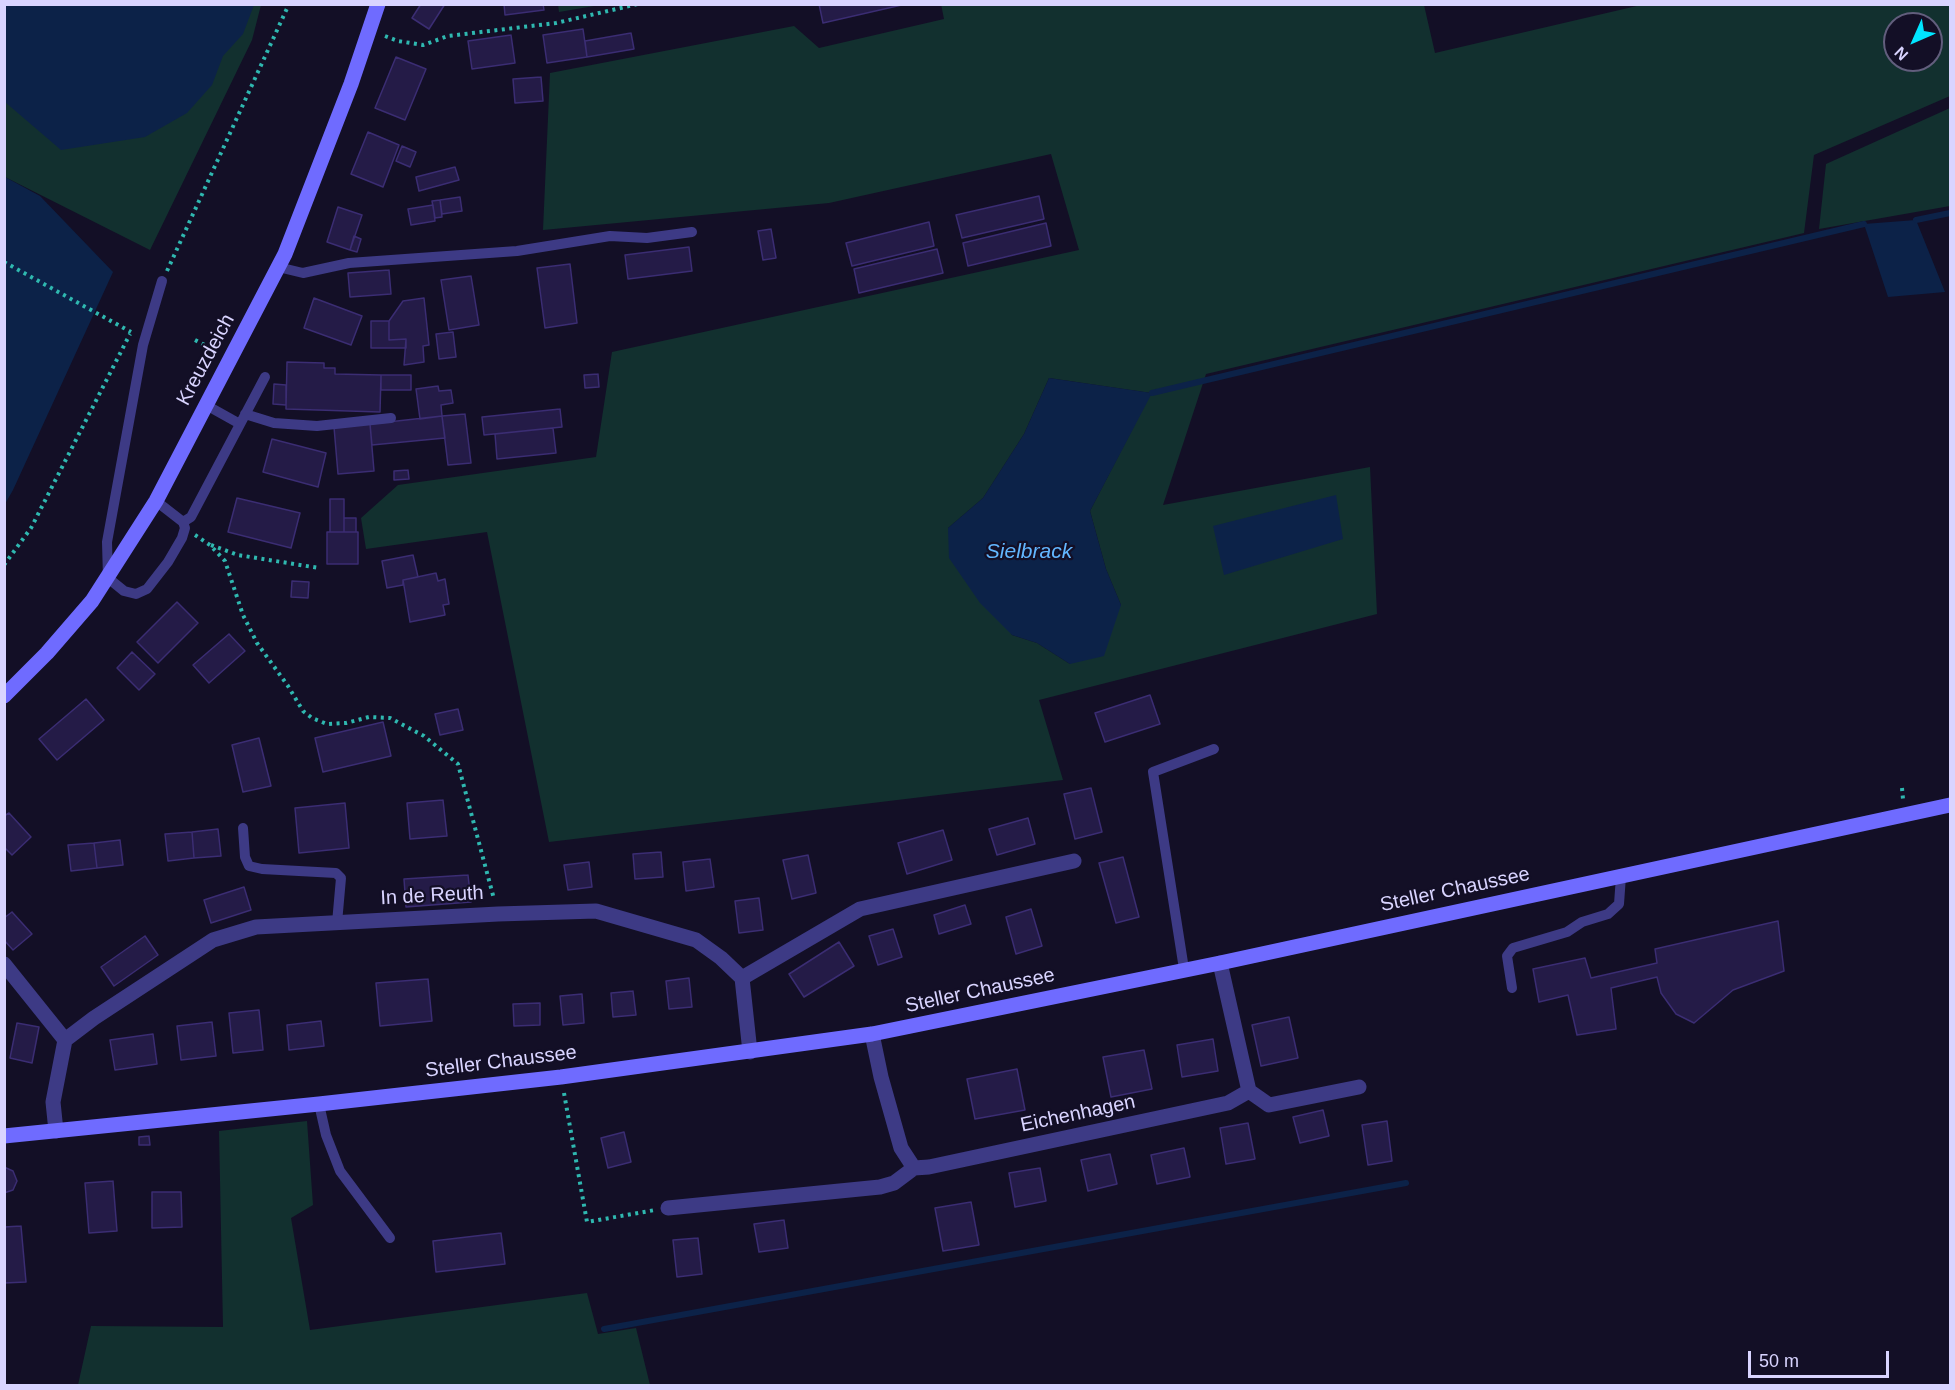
<!DOCTYPE html>
<style>
body{margin:0}
#map{position:relative;width:1955px;height:1390px;overflow:hidden;background:#130f26;font-family:Arial,sans-serif}
canvas{display:block}
.frame{position:absolute;inset:0;border:6px solid #d9d4ff;pointer-events:none}
.north{position:absolute;left:1883px;top:12px;width:60px;height:60px;box-sizing:border-box;background:#130f26;border:2px solid #625e7d;border-radius:50%;rotate:225deg;font-size:16px;font-weight:700;line-height:24px;text-align:center;color:#d9d4ff}
.north::after{content:'';display:block;margin:auto;width:21px;height:27px;background:#00e5ff;clip-path:polygon(50% 0,100% 100%,50% 72%,0 100%)}
.scale{position:absolute;left:1748px;top:1351px;width:141px;height:27px;box-sizing:border-box;border:3px solid #d9d4ff;border-top:0;padding-left:8px;font-size:18px;line-height:21px;white-space:nowrap;color:#d9d4ff;-webkit-text-stroke:4px #130f26;paint-order:stroke}
</style>
<div id="map">
<canvas width="1955" height="1390"></canvas>
<div class="frame"></div>
<div class="north">N</div>
<div class="scale">50 m</div>
</div>
<script>
const c = document.querySelector('canvas').getContext('2d');
c.lineJoin = 'round';
function fill(path, color) { c.fillStyle = color; c.fill(path, 'evenodd'); }
const shape = rows => new Path2D(rows.map(r => 'M' + r).join(''));
function trace(path, color, width, dash) { c.strokeStyle = color; c.lineWidth = width; c.lineCap = dash ? 'butt' : 'round'; c.setLineDash(dash || []); c.stroke(path); }
function label(font, color, halo, rows, align = 'center') {
  c.font = font + ' Arial,sans-serif'; c.lineWidth = 4.5; c.setLineDash([]); c.textBaseline = 'middle'; c.strokeStyle = halo; c.fillStyle = color; for (const [text, x, y, turn = 0] of rows) {
    c.save(); c.translate(x, y); c.rotate((+turn || 0) * Math.PI / 180); c.textAlign = isNaN(turn) ? turn : align; if (halo) c.strokeText(text, 0, 0); c.fillText(text, 0, 0); c.restore();
  }
}
const green = shape([
 [558,4,600,4,600,5,559,12],
 [941,4,1424,5,1435,53,1641,5,1950,5,1950,96,1814,155,1804,233,1206,374,1163,505,1370,467,1377,614,1039,700,1063,780,549,842,487,532,366,549,361,518,398,485,596,457,612,352,1079,250,1051,154,829,203,543,230,550,73,794,26,819,48,944,19],
 [1895,24,1931,24,1931,60,1895,60],
 [1049,378,1151,393,1090,511,1106,569,1121,605,1070,664,1037,643,1012,635,948,528,983,498,1024,434],
 [4,5,261,5,252,40,150,250,5,177],
 [1950,108,1950,206,1819,229,1826,164],
 [307,1121,313,1205,291,1218,310,1330,587,1293,598,1334,636,1328,650,1385,78,1385,91,1326,223,1327,219,1131]
]);
const water = shape([
 [5,4,254,4,254,5,243,34,223,56,212,85,187,113,145,137,61,150,5,102],
 [5,177,40,196,113,272,13,490,5,504],
 [1916,220,1945,292,1888,297,1864,224],
 [1049,378,1152,393,1090,511,1106,569,1121,605,1104,656,1070,664,1037,643,1012,635,980,603,949,558,948,528,983,498,1024,434],
 [1336,495,1343,539,1224,575,1213,526]
]);
const stream = shape([
 [1916,220,1950,213],
 [1152,393,1864,224],
 [604,1329,1406,1183]
]);
const building = shape([
 [421,4,445,4,429,29,412,18,421,4],
 [504,4,543,4,544,10,505,15,504,4],
 [819,4,906,4,823,23,819,4],
 [583,29,587,57,547,63,543,35,583,29],
 [631,33,634,49,587,57,585,41,631,33],
 [511,35,515,63,472,69,468,41,511,35],
 [396,57,426,69,405,120,375,108,396,57],
 [541,77,543,101,515,103,513,79,541,77],
 [368,132,399,145,383,187,351,174,368,132],
 [402,146,416,152,410,167,396,161,402,146],
 [455,167,459,180,419,191,416,177,455,167],
 [1039,196,1044,219,962,238,956,215,1039,196],
 [460,197,462,211,442,214,440,200,460,197],
 [440,200,442,217,435,218,432,201,440,200],
 [433,205,435,221,411,225,408,209,433,205],
 [338,207,362,215,350,250,327,242,338,207],
 [929,222,934,246,852,266,846,243,929,222],
 [1046,223,1051,246,968,266,963,243,1046,223],
 [771,229,776,258,763,260,758,231,771,229],
 [354,236,361,239,357,252,350,250,354,236],
 [689,247,692,271,628,279,625,255,689,247],
 [937,249,943,273,859,293,854,269,937,249],
 [570,264,577,323,545,328,537,268,570,264],
 [389,270,391,294,350,297,348,273,389,270],
 [471,276,479,325,449,330,441,280,471,276],
 [314,298,362,316,351,345,304,328,314,298],
 [424,298,429,345,423,346,424,362,404,365,406,339,389,340,389,321,403,301,424,298],
 [371,321,389,321,389,340,406,339,406,348,371,348,371,321],
 [453,332,456,357,439,359,436,334,453,332],
 [287,362,324,363,324,368,335,368,335,374,381,375,380,412,286,409,287,362],
 [598,374,599,387,585,388,584,375,598,374],
 [381,375,411,375,411,390,381,390,381,375],
 [274,384,286,385,286,405,273,404,274,384],
 [438,386,439,391,451,390,453,403,441,405,442,416,420,419,416,389,438,386],
 [560,409,562,427,484,435,482,417,560,409],
 [465,414,471,463,448,465,442,416,465,414],
 [442,416,445,438,372,445,370,424,442,416],
 [370,424,374,471,338,474,334,427,370,424],
 [553,428,556,453,497,459,495,434,553,428],
 [272,439,326,453,318,487,263,472,272,439],
 [408,470,409,479,394,480,394,471,408,470],
 [237,498,300,513,291,548,228,532,237,498],
 [330,499,344,499,344,532,330,532,330,499],
 [344,518,356,518,356,532,344,532,344,518],
 [327,532,358,532,358,564,327,564,327,532],
 [413,555,418,577,403,580,403,585,387,588,382,561,413,555],
 [436,573,438,581,445,579,449,604,443,605,445,615,410,622,403,580,436,573],
 [292,581,309,582,308,598,291,597,292,581],
 [177,602,198,623,158,663,137,642,177,602],
 [229,634,245,651,209,683,193,665,229,634],
 [132,652,155,674,139,690,117,668,132,652],
 [1150,695,1160,724,1105,742,1095,713,1150,695],
 [86,699,104,720,57,760,39,739,86,699],
 [458,709,463,730,440,735,435,714,458,709],
 [383,722,391,756,323,772,315,738,383,722],
 [259,738,271,786,243,792,232,745,259,738],
 [1091,788,1102,832,1075,839,1064,794,1091,788],
 [443,800,447,836,410,839,407,803,443,800],
 [345,803,349,848,299,853,295,808,345,803],
 [9,813,31,837,12,855,4,847,4,816,9,813],
 [1028,818,1035,844,997,855,989,829,1028,818],
 [218,829,221,856,194,858,192,832,218,829],
 [943,830,952,860,907,874,898,843,943,830],
 [192,832,194,858,168,861,165,834,192,832],
 [120,840,123,865,97,868,94,843,120,840],
 [94,843,97,868,71,871,68,845,94,843],
 [661,852,663,877,635,879,633,854,661,852],
 [808,855,816,893,792,899,783,860,808,855],
 [1123,857,1139,917,1116,923,1099,863,1123,857],
 [710,859,714,887,686,891,683,862,710,859],
 [589,862,592,887,568,890,564,865,589,862],
 [468,875,471,902,406,907,404,879,468,875],
 [244,887,251,910,211,923,204,900,244,887],
 [759,898,763,930,739,933,735,901,759,898],
 [965,905,971,924,939,934,934,915,965,905],
 [1031,909,1042,946,1016,954,1006,917,1031,909],
 [12,912,32,934,13,950,4,940,4,918,12,912],
 [1778,921,1784,971,1733,990,1694,1023,1676,1014,1661,993,1657,977,1611,988,1616,1029,1577,1035,1568,995,1539,1002,1533,969,1585,958,1591,978,1657,963,1655,949,1778,921],
 [893,929,902,957,878,965,869,936,893,929],
 [145,936,158,955,114,986,101,967,145,936],
 [839,942,854,966,804,997,789,974,839,942],
 [689,978,692,1007,669,1009,666,981,689,978],
 [428,979,432,1021,380,1026,376,983,428,979],
 [633,991,636,1015,613,1017,611,993,633,991],
 [582,994,584,1023,563,1025,560,996,582,994],
 [540,1003,540,1025,514,1026,513,1004,540,1003],
 [259,1010,263,1050,233,1053,229,1013,259,1010],
 [1289,1017,1298,1058,1261,1066,1252,1025,1289,1017],
 [321,1021,324,1046,289,1050,287,1025,321,1021],
 [212,1022,216,1056,181,1060,177,1026,212,1022],
 [17,1023,39,1027,32,1063,10,1058,17,1023],
 [153,1034,157,1064,115,1070,110,1040,153,1034],
 [1213,1039,1218,1071,1182,1077,1177,1045,1213,1039],
 [1144,1050,1152,1089,1111,1097,1103,1057,1144,1050],
 [1017,1069,1025,1110,975,1119,967,1079,1017,1069],
 [1323,1110,1329,1136,1300,1143,1293,1117,1323,1110],
 [1387,1121,1392,1161,1368,1165,1362,1125,1387,1121],
 [1248,1123,1255,1159,1226,1164,1220,1128,1248,1123],
 [624,1132,631,1162,608,1168,601,1138,624,1132],
 [149,1136,150,1145,139,1145,139,1137,149,1136],
 [1184,1148,1190,1177,1157,1184,1151,1155,1184,1148],
 [1110,1154,1117,1184,1088,1191,1081,1160,1110,1154],
 [4,1167,13,1171,17,1181,13,1190,4,1193,4,1167],
 [1040,1168,1046,1201,1015,1207,1009,1173,1040,1168],
 [113,1181,117,1231,89,1233,85,1183,113,1181],
 [152,1192,181,1192,182,1227,152,1228,152,1192],
 [971,1202,979,1245,943,1251,935,1208,971,1202],
 [784,1220,788,1248,759,1252,754,1224,784,1220],
 [21,1226,26,1282,4,1283,4,1227,21,1226],
 [501,1233,505,1264,436,1272,433,1241,501,1233],
 [698,1238,702,1274,677,1277,673,1240,698,1238]
]);
const path = shape([
 [385,36,398,41,423,45,448,36,556,23,638,4],
 [4,262,131,332],
 [167,271,289,4],
 [195,340,216,351],
 [195,535,210,545,225,561,243,615,257,643,288,686,303,711,312,718,327,724,346,723,369,717,390,718,424,736,458,764,494,899],
 [211,545,238,555,319,568],
 [4,565,31,528,130,334],
 [1902,788,1903,799],
 [564,1093,587,1222,655,1210]
]);
const lane = shape([
 [278,267,303,273,349,263,517,251,610,236,647,238,692,232],
 [206,405,240,424],
 [245,414,274,423,317,426,391,418],
 [156,501,183,522,185,528,182,538,168,562,147,589,136,594,124,591,108,578,107,542,143,345,162,281],
 [183,522,191,517,265,377],
 [243,828,245,857,249,866,262,869,336,873,341,878,337,923],
 [1184,969,1153,772,1214,749],
 [1512,988,1507,956,1513,948,1567,932,1582,922,1608,914,1619,904,1621,876],
 [319,1104,326,1135,340,1171,390,1238]
]);
const street = shape([
 [1220,963,1249,1091,1269,1105,1359,1087],
 [4,964,65,1040],
 [742,978,860,909,1074,861],
 [872,1034,881,1077,901,1148,914,1168,929,1167,1228,1103,1249,1091],
 [56,1131,53,1102,65,1040,94,1018,213,940,256,927,498,914,596,911,696,940,721,958,742,978,750,1052],
 [668,1208,880,1187,894,1183,914,1168]
]);
const secondary = shape([
 [4,696,47,653,92,601,156,501,285,254,351,84,378,4],
 [4,1136,319,1104,561,1077,872,1034,1220,963,1950,805]
]);
const streetNames = [
 ["Kreuzdeich",206,360,-62],
 ["Steller Chaussee",1455,890,-12],
 ["In de Reuth",432,896,-3],
 ["Steller Chaussee",980,991,-12],
 ["Steller Chaussee",501,1062,-7],
 ["Eichenhagen",1078,1114,-12]
];
const waterNames = [
 ["Sielbrack",1029,552]
];
fill(green, '#12302f');
fill(water, '#0c2248');
trace(stream, '#0c2248', 6);
fill(building, '#241b47');
trace(building, '#3b2d73', 1.5);
trace(path, '#2fb8b0', 4, [3, 4.5]);
trace(lane, '#3d3a85', 10);
trace(street, '#3d3a85', 15);
trace(secondary, '#6f6bff', 15);
label('20px', '#d9d4ff', '#130f26', streetNames);
label('italic 21px', '#62b6ff', '#130f26', waterNames);
</script>
